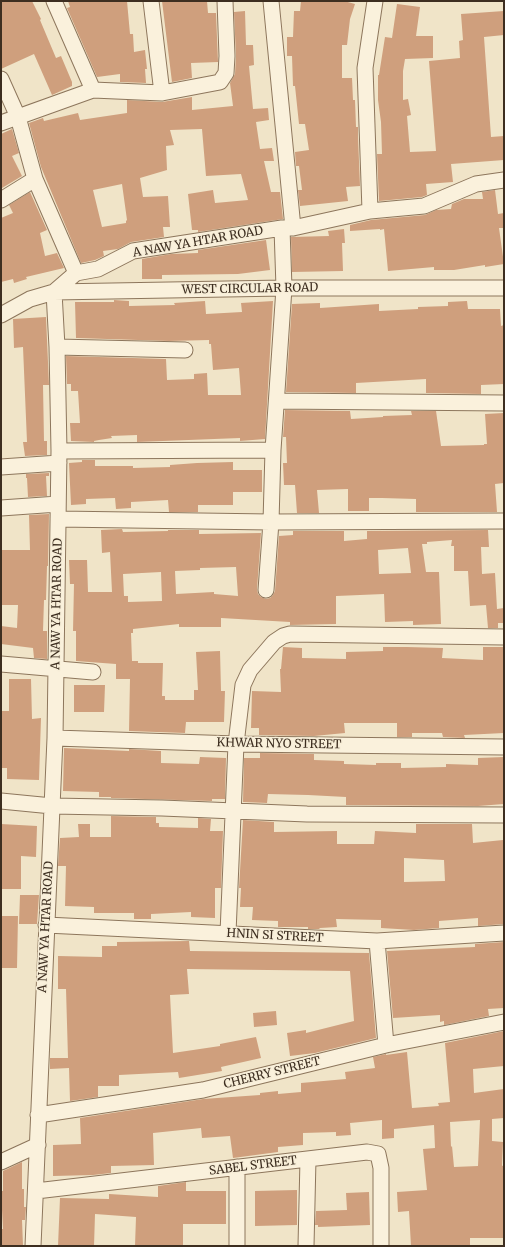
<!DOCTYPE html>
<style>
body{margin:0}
#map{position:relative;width:505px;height:1247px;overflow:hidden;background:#f0e4c8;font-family:Merriweather,serif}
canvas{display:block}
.frame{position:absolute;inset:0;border:2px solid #3d2e20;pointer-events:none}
</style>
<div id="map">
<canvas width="505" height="1247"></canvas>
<div class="frame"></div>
</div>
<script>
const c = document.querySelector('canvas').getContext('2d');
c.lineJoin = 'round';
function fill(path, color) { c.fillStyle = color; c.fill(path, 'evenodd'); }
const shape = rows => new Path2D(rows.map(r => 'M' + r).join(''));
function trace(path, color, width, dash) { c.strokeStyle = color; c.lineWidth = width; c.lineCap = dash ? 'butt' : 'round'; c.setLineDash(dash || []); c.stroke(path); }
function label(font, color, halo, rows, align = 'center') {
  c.font = font + ' Merriweather,serif'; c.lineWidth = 3; c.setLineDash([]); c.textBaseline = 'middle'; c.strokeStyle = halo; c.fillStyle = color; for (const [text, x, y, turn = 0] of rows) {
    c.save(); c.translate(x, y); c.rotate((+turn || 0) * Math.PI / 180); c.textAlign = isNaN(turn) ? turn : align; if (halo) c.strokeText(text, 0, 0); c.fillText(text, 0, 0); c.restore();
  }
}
const building = shape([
 [1,1,32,1,41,19,40,20,56,58,61,56,72,82,72,86,52,95,34,54,1,69],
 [68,1,127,1,130,34,133,34,134,52,145,50,147,69,145,69,146,83,120,82,120,74,97,77,67,8,70,7],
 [162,1,207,1,208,13,216,13,218,62,191,63,192,78,172,82],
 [301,1,344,1,355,4,350,19,347,45,342,45,342,78,352,78,353,100,355,100,356,127,358,127,358,137,360,186,346,187,348,201,300,206,298,190,302,190,299,166,296,166,295,152,309,150,305,124,299,124,295,86,293,86,292,56,287,56,287,37,293,37,294,11,300,11],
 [397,4,420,7,416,36,433,36,433,58,405,59,403,71,403,100,408,99,411,115,407,116,410,152,436,151,429,61,460,58,459,41,463,40,461,14,504,11,504,35,484,37,491,137,504,136,504,160,451,164,453,182,426,184,427,195,422,197,379,201,377,154,382,154,381,122,378,100,378,75,379,75,385,37,392,38],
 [245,11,246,45,253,45,254,65,249,66,253,109,268,108,269,120,256,122,260,149,272,148,274,161,264,161,271,192,280,192,283,219,198,232,198,230,192,230,188,194,213,190,215,203,248,200,241,174,206,176,202,129,170,130,174,145,166,146,167,170,140,178,143,197,168,196,170,227,163,227,164,237,131,242,118,249,103,251,104,256,95,260,81,263,41,167,29,123,43,118,44,121,78,113,80,120,127,113,127,100,162,102,192,97,192,110,233,106,230,83,235,74,236,56,234,12],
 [122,184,127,220,126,221,126,223,102,227,93,190],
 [12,129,19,153,12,156,22,176,2,188,1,185,1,134],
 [495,190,498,214,504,213,504,228,499,228,504,264,485,267,485,265,454,270,434,270,434,267,388,271,384,229,380,230,380,229,350,231,350,225,371,220,425,215,436,210,451,209,452,204,464,199,483,199,482,192],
 [30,192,47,230,40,233,45,256,57,253,64,268,26,277,27,279,14,283,13,279,1,282,1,218,13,213,9,205],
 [344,229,345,243,342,243,343,271,292,272,291,237,329,236,328,231],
 [266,240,270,270,238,274,162,275,162,279,142,279,142,259,171,254,198,253,198,250],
 [114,300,129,301,129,306,175,305,174,303,205,301,206,314,242,312,241,303,273,301,265,439,240,441,240,438,137,442,137,435,111,436,112,438,99,440,94,441,94,442,71,441,70,423,80,423,78,391,71,391,71,384,67,384,66,356,166,359,167,380,194,379,194,374,207,373,208,395,241,395,239,368,213,370,211,344,209,344,209,340,169,341,76,338,75,302,114,302],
 [467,301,468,309,500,309,501,326,504,325,504,384,481,385,481,394,426,393,426,379,356,383,356,393,286,392,292,304,320,303,320,308,379,304,379,311,418,309,418,307,448,306,448,302],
 [46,317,49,385,43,385,44,441,47,441,47,455,25,456,23,442,27,442,23,347,14,348,13,319],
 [285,410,350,411,351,419,383,417,383,416,412,415,411,411,436,411,441,446,484,445,484,444,487,444,485,414,504,413,504,483,495,484,497,512,416,512,416,499,382,498,369,498,369,511,348,511,348,489,317,490,319,513,297,513,295,485,284,485,283,463,287,463,286,437,283,437],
 [82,460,95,460,95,466,133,466,133,468,170,467,170,465,197,463,233,462,233,470,262,470,262,492,233,492,233,505,198,505,198,512,169,512,168,500,131,502,131,508,116,509,115,498,86,499,86,504,71,505,69,463,82,462],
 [49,473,49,476,46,476,47,496,28,497,27,478,26,478,26,474],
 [49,514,48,566,47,566,46,600,44,600,43,631,47,631,47,659,34,658,33,648,1,644,1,626,17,628,18,605,1,605,1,550,30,550,29,515],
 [122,529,123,532,168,531,168,530,199,530,199,534,261,533,257,589,258,594,261,597,266,599,270,598,273,595,275,591,279,536,293,535,293,531,344,531,344,541,367,539,367,531,488,530,489,547,481,547,482,574,495,573,497,609,504,608,504,623,498,623,498,628,488,628,486,605,470,606,468,571,454,571,454,546,451,546,452,540,427,542,427,544,422,544,426,572,439,572,441,624,413,625,413,621,385,622,384,594,336,596,336,624,290,625,290,622,221,618,221,627,179,627,179,624,133,629,133,633,131,633,132,661,138,661,138,663,163,663,162,696,165,696,165,700,194,700,194,690,198,690,196,652,220,651,221,691,225,691,224,722,186,722,185,733,129,731,130,679,116,679,116,664,76,661,76,631,73,631,74,584,70,584,69,560,87,560,88,592,112,592,110,552,102,553,101,530],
 [408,548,411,573,379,574,378,550],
 [236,567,238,596,214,594,214,592,176,594,175,571,200,570,200,568],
 [161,572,162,601,128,602,128,596,124,596,123,574],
 [283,647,302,648,302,658,346,659,346,652,383,651,383,647,407,647,443,648,442,658,483,660,483,647,504,647,504,733,464,735,465,738,443,737,442,733,412,733,412,737,397,737,397,723,344,723,345,733,314,736,259,735,259,728,251,728,252,691,281,692,280,669,281,669],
 [9,679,31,679,32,719,41,718,39,780,7,779,7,768,1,768,1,711,9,711],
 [74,685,105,685,104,712,74,712],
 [64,748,129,751,129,749,161,751,161,763,199,764,200,757,226,758,225,799,212,799,212,801,111,798,111,797,99,797,99,792,63,791],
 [260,753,314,754,314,760,344,761,344,764,376,765,376,763,401,763,401,768,446,767,446,764,478,765,478,758,504,757,504,804,478,806,346,805,346,797,308,795,268,794,267,803,243,802,244,758,260,758],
 [111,816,156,817,156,823,159,823,159,827,198,828,198,818,211,819,210,831,223,831,221,888,215,888,215,918,191,917,191,912,151,914,151,919,134,919,134,913,94,913,94,907,65,906,66,866,58,866,60,838,79,837,78,824,90,824,90,837,111,837],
 [243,820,274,822,274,832,337,831,337,844,374,844,375,831,416,833,416,824,472,824,473,843,503,840,504,924,478,926,478,918,439,921,439,928,414,930,381,928,381,920,336,919,337,927,320,928,319,929,308,929,308,927,278,927,278,921,252,920,253,907,240,907,241,888,239,888],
 [404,858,444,860,445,881,404,882],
 [1,824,37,826,36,857,21,856,21,889,1,889],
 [20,895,39,895,37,924,19,924],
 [1,916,18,916,17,968,1,968],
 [189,941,190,951,369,953,376,1038,315,1053,290,1056,287,1033,306,1030,306,1033,354,1021,350,971,187,969,189,994,170,995,173,1053,220,1046,220,1044,256,1037,261,1058,221,1067,222,1071,179,1078,178,1072,119,1075,119,1086,98,1086,98,1097,70,1101,69,1068,50,1069,50,1058,68,1058,66,989,58,989,58,956,102,957,102,946,117,946,117,942],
 [504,942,504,1008,488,1009,489,1016,444,1025,444,1021,440,1022,440,1015,393,1018,387,951,475,947,475,944],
 [276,1011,277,1025,254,1027,253,1013],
 [504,1031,504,1066,473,1069,474,1093,504,1089,504,1118,492,1119,492,1141,503,1142,502,1166,504,1165,504,1238,470,1238,470,1246,411,1246,409,1211,398,1212,397,1192,427,1190,423,1149,435,1148,434,1125,394,1129,394,1138,382,1139,382,1120,350,1123,351,1135,336,1136,336,1132,303,1133,303,1145,278,1147,278,1152,233,1158,230,1136,202,1138,201,1128,153,1133,154,1165,111,1166,111,1173,93,1175,53,1176,53,1145,81,1144,80,1118,203,1099,260,1095,260,1093,278,1091,278,1094,301,1092,301,1083,346,1079,345,1072,375,1068,373,1057,386,1054,386,1055,407,1052,412,1108,439,1106,438,1103,450,1102,445,1043],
 [480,1120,478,1166,454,1167,452,1146,451,1147,450,1122],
 [22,1162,22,1189,24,1189,24,1207,26,1207,25,1220,22,1220,23,1246,1,1246,1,1229,3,1229,1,1191,3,1191,3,1171],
 [186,1182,186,1191,226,1191,226,1224,183,1224,183,1246,135,1246,136,1217,95,1214,94,1246,58,1246,60,1198,109,1199,109,1194,158,1197,158,1186],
 [297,1190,297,1225,255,1226,255,1191],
 [369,1192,370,1225,318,1227,318,1225,315,1225,316,1211,347,1210,346,1193]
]);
const minor = shape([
 [54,1,93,90],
 [151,1,162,93],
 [271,1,293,228],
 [1,79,18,117,35,179,76,273],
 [1,123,93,90,162,93,220,82,226,73,227,56,225,1],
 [1,200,35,179],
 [370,211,365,68,375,1],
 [1,315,30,299,54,292,284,288,504,288],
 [57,347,185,350],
 [277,401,504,403],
 [59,451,273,450],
 [1,467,59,463],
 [1,508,58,504],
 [58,519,271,522,504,521],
 [266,590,271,522,273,450,284,288,282,228],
 [1,664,93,672],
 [55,738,236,744,504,747],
 [1,801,52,806,162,808,307,814,504,815],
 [46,925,377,941,504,933],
 [228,933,236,744,243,685,250,670,274,642,283,636,290,634,504,637],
 [377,941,386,1045],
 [38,1115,203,1090,386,1045,504,1022],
 [1,1162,38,1145],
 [237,1167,237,1246],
 [36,1191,367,1152,378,1154,381,1168,381,1246],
 [33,1246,55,738,59,451,57,347,54,292,76,273,98,269,133,251,282,228,293,228,370,211,424,206,476,184,504,180],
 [306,1246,308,1159]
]);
const streetNames = [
 ["A NAW YA HTAR ROAD",198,242,-10],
 ["WEST CIRCULAR ROAD",250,289,-1],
 ["A NAW YA HTAR ROAD",57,604,-89],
 ["KHWAR NYO STREET",279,744,1],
 ["A NAW YA HTAR ROAD",46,927,-87],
 ["HNIN SI STREET",275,936,3],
 ["CHERRY STREET",272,1073,-14],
 ["SABEL STREET",253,1166,-7]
];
fill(building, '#cf9f7d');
trace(minor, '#8d765c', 17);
trace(minor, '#faf1dc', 15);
label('12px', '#3d2e20', '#f7eed8', streetNames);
</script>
